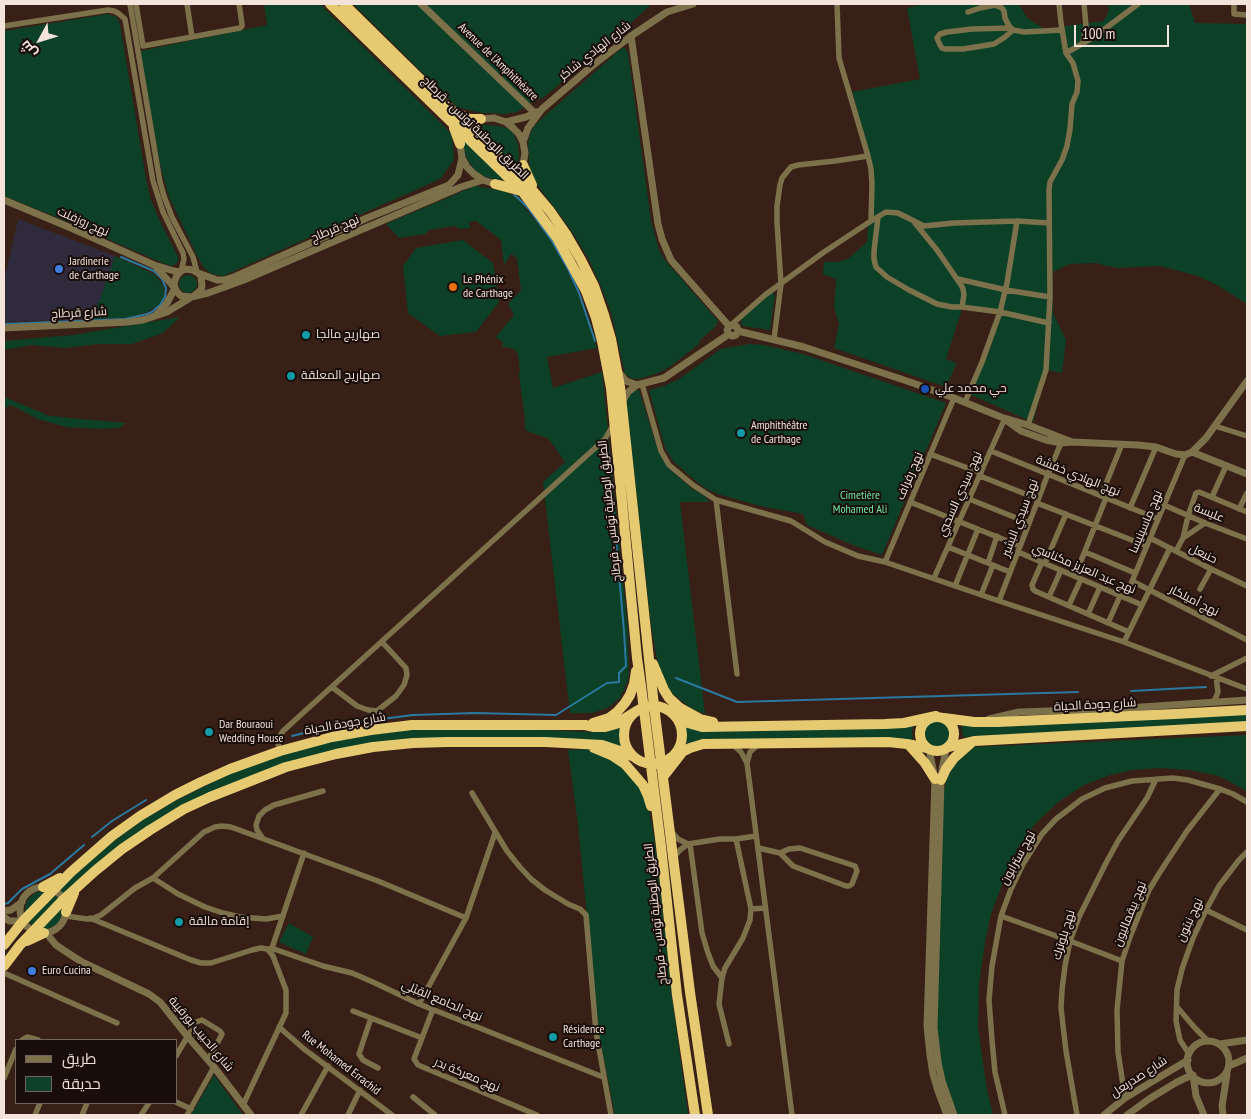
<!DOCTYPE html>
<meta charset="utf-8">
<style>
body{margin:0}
#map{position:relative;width:1251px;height:1119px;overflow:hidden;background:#382016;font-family:"PT Sans Narrow",Cairo,sans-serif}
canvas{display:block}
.frame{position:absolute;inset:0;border:5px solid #f3e3db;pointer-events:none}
.legend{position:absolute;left:15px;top:1039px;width:162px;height:65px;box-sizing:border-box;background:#180d08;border:1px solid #70635c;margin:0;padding:6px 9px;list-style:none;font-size:15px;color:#f3e3db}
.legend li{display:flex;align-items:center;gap:10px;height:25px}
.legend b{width:25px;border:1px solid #70635c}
.north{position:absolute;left:15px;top:15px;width:50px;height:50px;-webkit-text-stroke:4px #180d08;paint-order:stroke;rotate:231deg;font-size:14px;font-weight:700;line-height:20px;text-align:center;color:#f3e3db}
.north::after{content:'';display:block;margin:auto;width:18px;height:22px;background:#f3e3db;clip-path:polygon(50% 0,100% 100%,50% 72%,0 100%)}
.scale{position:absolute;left:1074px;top:25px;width:95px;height:22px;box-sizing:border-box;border:2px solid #f3e3db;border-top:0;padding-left:6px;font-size:15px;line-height:18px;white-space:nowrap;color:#f3e3db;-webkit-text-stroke:4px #180d08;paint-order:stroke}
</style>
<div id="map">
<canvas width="1251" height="1119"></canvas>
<div class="frame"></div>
<ul class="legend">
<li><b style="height:6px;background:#7d714c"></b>طريق</li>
<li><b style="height:14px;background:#0d4127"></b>حديقة</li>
</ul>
<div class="north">ش</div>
<div class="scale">100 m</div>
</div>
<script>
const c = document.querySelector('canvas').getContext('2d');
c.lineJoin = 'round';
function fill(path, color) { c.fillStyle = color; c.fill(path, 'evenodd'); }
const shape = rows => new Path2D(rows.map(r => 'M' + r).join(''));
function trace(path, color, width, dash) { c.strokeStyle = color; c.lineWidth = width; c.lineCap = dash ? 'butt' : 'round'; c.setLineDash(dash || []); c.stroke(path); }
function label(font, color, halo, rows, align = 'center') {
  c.font = font + ' "PT Sans Narrow",Cairo,sans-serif'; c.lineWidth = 4; c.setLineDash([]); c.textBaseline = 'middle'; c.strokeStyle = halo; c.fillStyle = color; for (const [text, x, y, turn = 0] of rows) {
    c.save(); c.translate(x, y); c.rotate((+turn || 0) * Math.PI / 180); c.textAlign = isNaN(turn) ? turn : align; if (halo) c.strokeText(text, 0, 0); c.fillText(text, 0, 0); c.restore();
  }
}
const commercial = shape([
 [18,219,115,256,93,319,4,322,4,281]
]);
const green = shape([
 [264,4,320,4,448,130,452,136,454,160,440,179,223,276,212,274,204,268,197,256,168,194,160,164,140,51,267,25],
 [353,4,652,4,625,28,543,98,537,99,517,112,503,114,492,113,482,113,457,107],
 [923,4,1019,4,1027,18,1045,29,1104,21,1109,10,1108,4,1189,4,1195,23,1247,24,1247,304,1219,286,1198,276,1160,266,1116,268,1095,263,1070,264,1053,272,1053,313,1066,340,1062,373,1047,370,1033,422,969,394,991,346,999,314,962,309,946,359,957,363,946,387,834,348,839,324,834,307,836,279,823,274,824,262,839,262,849,258,867,242,870,197,870,179,857,108,852,92,920,79,907,8],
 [108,14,117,17,120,25,147,184,151,200,157,215,178,257,178,262,173,266,165,264,71,223,4,196,4,31],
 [622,48,625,48,628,53,651,221,659,250,665,260,718,321,715,327,700,340,699,344,671,366,660,372,643,378,637,379,631,378,625,374,611,312,600,284,588,258,571,230,533,179,530,172,528,143,531,131,538,122],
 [479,124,504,127,509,129,513,133,518,144,519,156,517,168,505,180,493,179,487,177,479,174,474,169,468,161,465,154,463,142,473,126],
 [475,186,506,191,518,199,551,241,567,270,578,294,597,348,547,357,553,388,602,372,628,630,629,675,626,685,620,698,608,708,592,713,570,713,543,482,565,462,549,439,525,430,525,420,519,374,520,370,519,366,519,361,518,355,516,351,512,348,502,347,503,342,496,337,514,315,508,304,521,290,517,258,511,254,504,265,501,240,476,221,469,222,470,228,459,229,455,226,429,230,426,234,399,238,386,224],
 [463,240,493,263,499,302,476,332,440,336,408,313,403,266,416,248],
 [115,256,154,274,163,285,164,289,164,297,160,304,148,312,125,318,93,319],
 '179 284a9 9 0 1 1 18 0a9 9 0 1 1-18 0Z',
 [771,292,775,294,770,330,742,326,741,320,744,315],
 [180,317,163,333,132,344,99,344,66,348,31,345,4,350,4,341,73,335],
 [749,344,764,345,803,354,946,403,882,555,853,545,807,525,803,514,760,506,718,494,707,489,697,482,674,462,665,448,649,390,664,386,679,379,721,349],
 [634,390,639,390,658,451,667,467,691,488,703,495,710,502,680,502,705,714,692,709,673,694,664,682,658,665,651,626,626,400,629,395],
 [4,397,50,416,126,423,119,428,99,429,66,427,38,419,11,405,4,408],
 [1247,713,1247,722,963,737,961,723],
 '923 733a14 14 0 1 1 28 0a14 14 0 1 1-28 0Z',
 [685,724,913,725,912,732,913,740,899,738,702,740,685,744,686,734],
 [479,728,599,732,621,728,622,747,600,741,335,750,183,807,62,896,57,892,72,876,115,840,143,820,177,800,231,773,307,746,370,734,412,730],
 [1247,735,1247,791,1219,776,1190,770,1160,768,1132,770,1110,775,1084,785,1057,803,1035,824,1017,849,1005,877,991,914,985,942,979,983,978,1027,987,1090,993,1115,957,1115,943,1078,936,1028,943,796,947,777,956,762,974,747],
 [592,749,613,757,635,775,647,798,656,849,672,997,688,1115,615,1115,598,1029,578,825,568,750],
 '25 910a19 19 0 1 1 38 0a19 19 0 1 1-38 0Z',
 [289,923,313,937,306,954,279,942],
 [214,1075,243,1115,191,1115]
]);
const stream = shape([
 [514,195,518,198,528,208,552,241,568,269,579,293,595,341],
 [4,324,125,319,147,314,152,312,160,305,165,297,166,288,162,279,154,271,121,257],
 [676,678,737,702,1078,692],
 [1131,691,1206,687],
 [292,736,336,725,413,715,475,713,556,715,607,683,619,682,619,673,626,666,624,631,608,449],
 [92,837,112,821,146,800],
 [4,904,8,903,22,889,50,874,84,845]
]);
const minor = shape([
 [130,4,160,182,164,196,172,217,193,257,197,272],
 [136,4,143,46,240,28,242,26,242,24,239,4],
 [187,4,192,37],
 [837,4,839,58,868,156,871,169,872,184,871,221],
 [1234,4,1234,14,1247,15],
 [968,12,980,8,995,5,1002,8,1004,11,1005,18,1009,26,1013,30,1024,32,1062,30],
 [4,26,108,10,114,11,118,13,125,19,153,181,163,212,183,253,184,259,181,271],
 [1011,28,972,29,947,32,940,34,937,38,940,45,942,48,945,49,963,49,994,44,1005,37,1013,30],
 [1083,43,1086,26,1084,4],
 [1066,53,1094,37,1138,4],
 [878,217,874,251,874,259,876,267,887,277,909,290,937,304,952,307,962,307,1000,312,1049,323],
 [915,223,937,250,961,285,963,289,964,295,962,307],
 [958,279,1006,290,1050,297],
 [731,325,765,295,824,252,871,221,886,212,898,213,924,226,954,223,1017,221],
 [774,339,781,284,777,222,777,206,780,185,782,178,791,167,798,165,835,161,868,156],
 [642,384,661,451,669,465,693,485,716,500,791,521,825,542,858,556,885,562,999,601,1124,642,1247,689],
 [965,402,982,362,1000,312,1007,283,1017,221,1049,223],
 [1028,425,1046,370,1050,297,1049,190,1050,182,1062,160,1067,146,1070,129,1072,104,1077,92,1078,81,1073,63,1066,53,1061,23,1059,4],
 [1215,426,1247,436],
 [991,451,1158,519],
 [930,454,981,473],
 [980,476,1038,499],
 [1101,496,1122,444],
 [1212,497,1226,466],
 [969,499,1029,523],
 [716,500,737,674],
 [910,502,1020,546],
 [1037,503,1147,546],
 [1164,505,1205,523,1247,539],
 [1130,508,1156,447],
 [1239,509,1247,493],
 [1150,538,1211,569,1247,586],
 [1183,538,1205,523],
 [948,547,1010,572],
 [1176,551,1183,538,1188,516,1196,493,1199,492,1247,512],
 [1018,552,1142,605],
 [1085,552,1135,573],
 [885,562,954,398],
 [1042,562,1032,585,1033,589,1035,591,1129,632],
 [988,563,997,536],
 [1045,563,1066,514],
 [1075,576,1106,498],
 [934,578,1005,418],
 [1132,581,1247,640],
 [955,586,978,529],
 [1200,589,1211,569],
 [981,595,993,565],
 [1049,597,1061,570],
 [1125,598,1185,455],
 [999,601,1048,474,1061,443],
 [1069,605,1081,579],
 [1088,614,1100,587],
 [1108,623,1120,596],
 [1124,642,1170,548],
 [1211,676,1247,658],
 [332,687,357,706,368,710,377,711,396,696,404,685,407,675,406,668,382,642],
 [1213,703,1216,697,1218,692,1216,677],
 [733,745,741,752,747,763,792,1115],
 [280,751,277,740,283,731,605,439,613,425],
 [747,763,750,752,758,745],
 [472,793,507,851,519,866,531,879,545,890,568,904,580,909,586,915,596,1032,611,1115],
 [672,832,678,839,688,844],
 [262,837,257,830,256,825,259,816,265,810,274,805,323,791],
 [690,844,702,933,708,953,713,966,722,978],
 [758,848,780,853,793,866,846,886,849,886,852,884,857,871,855,866,800,848,789,849,780,853],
 [674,857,680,850,688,844,720,839,736,839,756,836],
 [153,878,178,894,205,907,223,913,240,917,266,919,283,916],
 [751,909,765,908],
 [1206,910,1247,930],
 [66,916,87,919,94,918,101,915,135,888,153,878,204,832,215,827,222,826,231,827,378,881,466,918],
 [1001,916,1070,941,1122,961],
 [90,918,191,960,201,963,211,963,252,950,261,948,267,949,270,952,273,956,286,990,286,1013,243,1105],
 [271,948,323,966,352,973,375,983,419,1004,603,1077],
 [271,951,304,853],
 [4,973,117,1023],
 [419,1004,466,918,495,833],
 [1177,1007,1195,1028,1208,1041],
 [433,1009,414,1059,418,1065,537,1115],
 [353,1011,422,1038],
 [371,1018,359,1054,363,1060,378,1068],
 [279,1027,304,1049,392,1115],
 [22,1040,27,1037,38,1040],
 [729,1044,719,1004,722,978,725,968,743,938,750,920,751,909,736,839],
 [1189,1054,1180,1040,1176,1021,1177,990,1182,969,1193,938,1206,910,1219,886,1239,860,1247,852],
 [176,1056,196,1022,202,1020,220,1031,222,1034,220,1038,208,1060],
 [4,1078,16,1049],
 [413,1097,435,1115],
 [1125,1098,1118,1052,1117,1010,1122,961,1130,937,1149,890,1160,872,1187,831,1220,789],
 [176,1102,191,1109],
 [35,1115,40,1103],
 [82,1115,87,1103],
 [141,1115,149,1103],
 [187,1115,214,1067],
 [301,1115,328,1066],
 [348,1115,360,1090],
 [1005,1115,995,1072,992,1040,989,1000,992,966,1001,916,1011,889,1023,864,1042,834,1056,819,1082,799,1105,788,1132,781,1173,778,1188,780,1220,789,1233,794,1247,802],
 [1077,1115,1066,1051,1061,1008,1062,990,1065,966,1070,941,1079,917,1106,863,1118,841,1147,798,1156,779]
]);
const tertiary = shape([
 [421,4,537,115],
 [631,36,658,224,662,239,671,260,729,326],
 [494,118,506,122,513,128,519,134,523,142,525,153,523,165,519,176,513,182,505,184,495,184,483,180,474,174,467,167,462,158,460,144,461,133,467,125,472,122,481,119,494,118],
 [506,122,526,117,537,112],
 [523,142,528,128,542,109,592,66,631,36,667,12,693,4],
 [4,200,71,228,154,265,174,271,180,272],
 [156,267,174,287],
 [198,273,217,280,224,280,234,277,367,218,449,185,458,175,462,158],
 [194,296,201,290,202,286,201,276,198,273,193,270,185,269,181,271,177,275,174,283,175,288,177,292,181,296,191,297,208,293,244,280,461,187,483,180],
 [156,315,167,303,175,288],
 [4,328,128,322,143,320,167,312,190,298],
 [738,331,804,347,910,382,954,398,1001,417,1028,425,1072,442],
 [618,371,626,381,637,385],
 [622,402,628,392,637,385,664,378,729,334,732,336,736,335,738,331,737,327,733,325,729,326,727,330,729,334],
 [1007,421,1021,431,1046,440,1061,443,1072,442,1138,445,1156,447,1176,454,1185,455,1192,452,1206,438,1247,381],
 [1192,452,1247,474],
 [989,719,1019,712,1112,709,1247,700],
 [929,749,935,779,927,1026,930,1055,933,1074,938,1091,947,1115],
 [946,749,942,770,941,780,934,1028,938,1062,942,1081,954,1115],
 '20 910a23 23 0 1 1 46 0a23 23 0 1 1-46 0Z',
 [4,911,11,910,22,902],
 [4,917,9,921,23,921],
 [46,933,56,945,71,955,82,962,149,994,160,1002,188,1037,214,1067,251,1115],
 '1187 1062a21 21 0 1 1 42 0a21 21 0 1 1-42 0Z',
 [1220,1044,1247,1040],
 [1229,1066,1247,1058],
 [1193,1075,1196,1096,1204,1115],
 [1104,1115,1125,1098,1188,1060],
 [1127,1115,1149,1099,1177,1082,1192,1075],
 [1223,1115,1222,1106,1227,1074]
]);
const trunk = shape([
 [330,4,522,191,557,238,586,291,596,318,602,341,611,388,637,658,641,686,661,846,677,995,695,1115],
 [344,4,528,185,550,211,566,234,581,260,594,286,604,315,611,339,620,387,654,706,690,992,708,1115],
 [458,114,470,119,481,119],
 [454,128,460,144],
 [523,165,532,185],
 [495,184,521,191],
 [653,664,664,690,669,698,680,708,700,719,713,722],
 '624 735a29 29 0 1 1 58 0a29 29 0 1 1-58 0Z',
 [671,712,688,723,702,727,885,724,904,723,936,716],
 '920 734a17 17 0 1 1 34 0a17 17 0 1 1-34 0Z',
 [944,718,974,722,997,722,1175,714,1247,710],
 [593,723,609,718,617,712,625,703,630,695,634,684,636,671],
 [908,744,925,763,935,779],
 [949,747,974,741,1247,726],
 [594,748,613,756,625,764,643,785,648,796,651,806],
 [670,758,690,748,703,744,888,742,907,744,927,748],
 [663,777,681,754],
 [941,780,946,769,954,758,971,743],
 [43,887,60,878],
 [66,912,74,893],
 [27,941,44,933],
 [4,945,23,921,71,872,112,836,140,816,175,795,201,782,230,769,280,751,332,737,371,730,412,725,585,725,594,727,605,727,616,724,635,712],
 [4,966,20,945,63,900,95,871,122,849,150,830,184,809,210,797,286,767,336,754,373,747,413,743,447,742,545,742,602,745,620,751,634,757]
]);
const markers = [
 [59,269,5,"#3f7fe0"],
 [453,287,5,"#e8710a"],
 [306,335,5,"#0f9aa8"],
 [291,376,5,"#0f9aa8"],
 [925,389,5,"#1a4fb4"],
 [741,433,5,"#0f9aa8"],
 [209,732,5,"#0f9aa8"],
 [179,922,5,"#0f9aa8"],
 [32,971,5,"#3f7fe0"],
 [553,1037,5,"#0f9aa8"]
];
const streetNames = [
 ["شارع الهادي شاكر",595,51,-38],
 ["Avenue de l'Amphithéatre",498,62,44],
 ["الطريق الوطنية تونس - قرطاج",475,128,44],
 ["نهج روزفلت",83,222,24],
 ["نهج قرطاج",335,229,-23],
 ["شارع قرطاج",79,313,-3],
 ["نهج رفراف",910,476,-67],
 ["نهج الهادي خفشة",1078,476,22],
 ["نهج سيدي السحبي",960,494,-66],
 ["الطريق الوطنية تونس - قرطاج",610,511,-96],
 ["عليسة",1209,513,22],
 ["نهج سيدي البشير",1020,518,-69],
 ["نهج ماسينيسا",1146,522,-67],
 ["حنبعل",1203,554,26],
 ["نهج عبد العزيز مكناسي",1084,569,23],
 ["نهج أميلكار",1194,601,27],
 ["شارع جودة الحياة",1095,705,-3],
 ["شارع جودة الحياة",345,724,-10],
 ["نهج سترابون",1018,858,-61],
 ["الطريق الوطنية تونس - قرطاج",656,914,-96],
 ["نهج بيقماليون",1130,914,-68],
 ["نهج نبتون",1190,920,-65],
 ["نهج بلوترك",1064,935,-73],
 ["نهج الجامع القِبْلي",442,1001,23],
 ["شارع الحبيب بورقيبة",201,1034,50],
 ["Rue Mohamed Errachid",341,1063,38],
 ["نهج معركة بدر",467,1075,23],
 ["شارع صدربعل",1139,1077,-33]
];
const poiNames = [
 ["Jardinerie",69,262],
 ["de Carthage",69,276],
 ["Le Phénix",463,280],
 ["de Carthage",463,294],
 ["صهاريج مالجا",316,335],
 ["صهاريج المعلقة",301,376],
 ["حي محمد علي",935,389],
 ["Amphithéâtre",751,426],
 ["de Carthage",751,440],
 ["Dar Bouraoui",219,725],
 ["Wedding House",219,739],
 ["إقامة مالقة",189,922],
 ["Euro Cucina",42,971],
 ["Résidence",563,1030],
 ["Carthage",563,1044]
];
const parkNames = [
 ["Cimetière",860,496],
 ["Mohamed Ali",860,510]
];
fill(commercial, '#2f2b3c');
fill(green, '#0d4127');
trace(stream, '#2b79a1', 2);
trace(minor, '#7d714c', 5.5);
trace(tertiary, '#7d714c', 7);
trace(trunk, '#e6ca72', 10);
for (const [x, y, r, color] of markers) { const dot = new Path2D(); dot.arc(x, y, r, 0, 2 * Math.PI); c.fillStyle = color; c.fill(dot); trace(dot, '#180d08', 2); }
label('12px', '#f3e3db', '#180d08', streetNames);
label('12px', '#f3e3db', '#180d08', poiNames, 'left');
label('12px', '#6feca5', '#180d08', parkNames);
</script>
